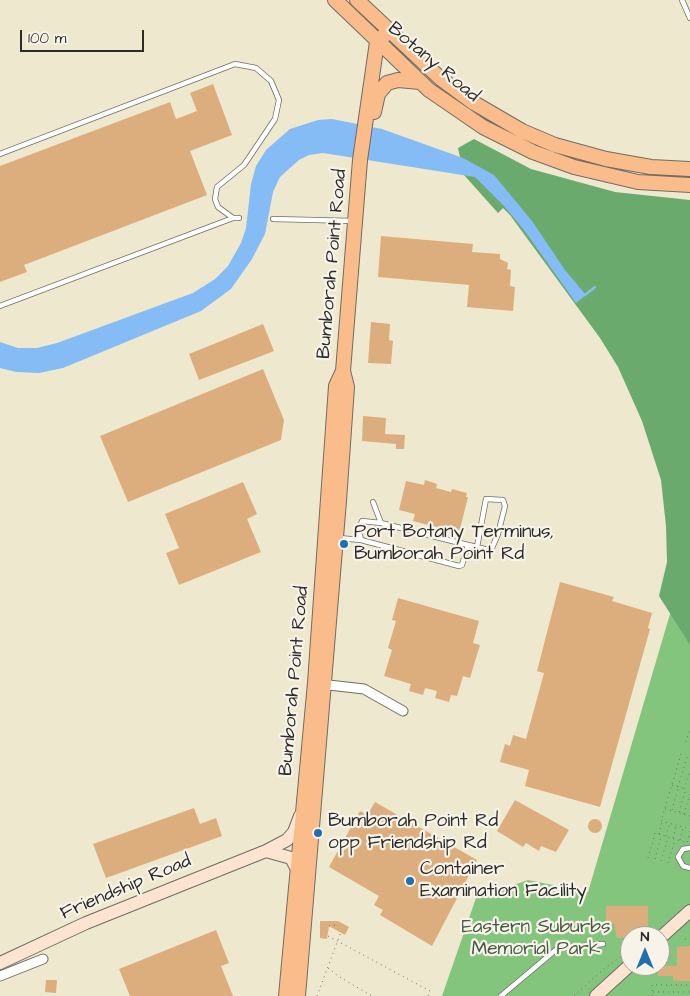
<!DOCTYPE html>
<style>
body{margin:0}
#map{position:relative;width:690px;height:996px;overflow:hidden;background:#eee8cf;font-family:"Architects Daughter",sans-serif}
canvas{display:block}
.north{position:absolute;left:620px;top:926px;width:50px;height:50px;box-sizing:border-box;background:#f7f3e8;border:1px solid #a5a39c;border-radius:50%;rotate:0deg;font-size:14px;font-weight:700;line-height:20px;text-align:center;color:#2b2b2b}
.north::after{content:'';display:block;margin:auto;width:18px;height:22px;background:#1f6fb2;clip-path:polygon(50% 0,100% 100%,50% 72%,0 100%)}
.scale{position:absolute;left:20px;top:30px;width:124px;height:22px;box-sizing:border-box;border:2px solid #2b2b2b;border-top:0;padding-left:6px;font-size:15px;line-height:18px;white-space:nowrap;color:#2b2b2b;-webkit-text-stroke:4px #f7f3e8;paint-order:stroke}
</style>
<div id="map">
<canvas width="690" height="996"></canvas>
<div class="north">N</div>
<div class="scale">100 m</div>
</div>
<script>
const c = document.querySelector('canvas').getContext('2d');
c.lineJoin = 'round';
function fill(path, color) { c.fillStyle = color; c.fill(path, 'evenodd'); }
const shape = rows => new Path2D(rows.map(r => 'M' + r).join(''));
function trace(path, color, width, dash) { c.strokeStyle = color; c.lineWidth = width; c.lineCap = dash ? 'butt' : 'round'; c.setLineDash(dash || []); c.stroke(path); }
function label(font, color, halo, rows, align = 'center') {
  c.font = font + ' "Architects Daughter",sans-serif'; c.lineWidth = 4.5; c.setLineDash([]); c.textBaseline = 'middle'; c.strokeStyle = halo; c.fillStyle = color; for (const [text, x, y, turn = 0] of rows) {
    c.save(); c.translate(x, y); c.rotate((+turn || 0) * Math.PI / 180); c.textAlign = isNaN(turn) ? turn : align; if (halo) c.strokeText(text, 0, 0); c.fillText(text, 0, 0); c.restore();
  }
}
const green = shape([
 [690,570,690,996,442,996,476,898,528,880,588,892,675,597],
 [630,936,660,936,660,966,630,966]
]);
const forest = shape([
 [474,139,531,169,615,192,690,200,690,645,659,596,667,562,666,526,661,480,642,421,618,367,600,338,510,215,503,208,498,213,464,175,458,148]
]);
const water = shape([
 [332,119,382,129,463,158,494,175,532,221,565,270,586,295,576,303,524,230,504,206,475,177,323,153,309,155,299,160,280,177,273,192,265,234,252,259,231,289,201,311,63,368,39,373,16,372,0,368,0,342,18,348,37,348,57,343,193,293,215,279,228,266,241,243,246,228,251,184,256,166,266,150,290,129,318,120]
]);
const stream = shape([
 [585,295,595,287]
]);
const building = shape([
 [213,84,232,135,190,151,207,195,24,265,27,272,0,282,0,166,170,102,176,119,197,111,190,93],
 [381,236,473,244,472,252,500,254,500,259,508,263,507,269,511,270,510,286,515,287,513,311,467,307,469,285,378,277],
 [371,322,390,324,389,340,393,341,391,364,368,363],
 [263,324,274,351,199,380,189,354],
 [263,369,284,420,281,440,128,502,100,436],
 [363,416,386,418,385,434,405,435,404,449,396,449,396,444,362,441],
 [425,480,437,484,436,488,451,492,452,489,467,493,466,497,468,497,459,533,413,521,415,514,399,510,406,481,424,485],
 [243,482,257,514,247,519,261,552,179,585,166,553,179,548,165,514],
 [560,582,614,597,612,601,652,613,648,628,650,629,600,807,525,786,529,770,500,762,505,744,510,746,513,735,526,739,544,673,537,671],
 [398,598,479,621,473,643,480,645,470,678,463,676,457,696,451,695,449,702,435,698,437,691,425,688,423,695,409,691,411,684,384,676,392,650,388,648,396,621,392,620],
 [515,800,569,830,556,852,541,846,539,851,526,843,523,847,497,831],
 [375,802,477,860,432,946,380,915,383,910,374,905,379,896,329,867,360,811,367,815],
 [194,808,200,824,216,818,222,836,106,878,93,844],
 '588 826a7 7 0 1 1 14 0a7 7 0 1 1-14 0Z',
 [606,906,648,906,648,926,639,927,638,936,617,938,614,924,606,924],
 [320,921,338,921,349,927,345,935,329,926,327,939,320,938],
 [216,930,229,963,221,966,233,996,130,996,119,969],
 [690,946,690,981,673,981,673,976,658,976,658,966,677,966,677,947],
 [46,980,57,980,56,993,45,992]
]);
const path = shape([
 [686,742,690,728],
 [681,754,661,821,690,829],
 [672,785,683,788],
 [678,787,687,757],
 [684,789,690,770],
 [665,809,690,816],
 [672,810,678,788],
 [679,812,686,789],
 [684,814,690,794],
 [659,834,662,822],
 [666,836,670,823],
 [673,838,676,826],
 [680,840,683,828],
 [687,842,690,831],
 [648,858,655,833,684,842],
 [655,859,661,836],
 [661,861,668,838],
 [668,863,675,840],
 [329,926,336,925],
 [328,936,430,991,428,996],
 [646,936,652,931],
 [685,939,690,939],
 [328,968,338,976,372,996],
 [653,992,690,992],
 [317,996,341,932],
 [574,996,604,969,630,950],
 [652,996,652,985,690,985]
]);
const lane = shape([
 [682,0,690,18],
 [0,154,235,64,256,68,271,81,279,100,275,119,244,165,217,187,215,199,218,207,233,218],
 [273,219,354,221],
 [0,306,233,218,239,218],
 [373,502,381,523,468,545,477,547,488,550,492,548,498,534,505,506,503,500,486,499,477,547],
 [339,538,361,540,459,566,462,565,468,545],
 [361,540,359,530,362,521,381,523],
 [690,848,683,849,678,857,683,866,690,868],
 [501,996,558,948,603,944]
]);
const street = shape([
 [320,684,364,689,403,711],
 [0,976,43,959]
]);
const secondary = shape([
 [266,851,291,858,299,873],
 [660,938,690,911],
 [0,963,86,923,266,851,287,840,294,832,300,816],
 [596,996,630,965]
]);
const primary = shape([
 [335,0,429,90,483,127,533,152,574,167,638,182,690,185],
 [357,0,440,78,474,103,522,131,555,145,606,159,651,167,690,169],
 [374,112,378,94,387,83,398,80,420,82],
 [286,996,315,683,336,386,343,371],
 [298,996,339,501,347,387,343,371,360,160,377,42,389,31]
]);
const markers = [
 [344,544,5,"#1f6fb2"],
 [318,833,5,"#1f6fb2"],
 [410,881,5,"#1f6fb2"]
];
const streetNames = [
 ["Botany Road",433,63,40],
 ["Bumborah Point Road",333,264,-85],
 ["Bumborah Point Road",295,681,-85],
 ["Friendship Road",126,888,-23]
];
const poiNames = [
 ["Port Botany Terminus,",354,533],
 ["Bumborah Point Rd",354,555],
 ["Bumborah Point Rd",328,822],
 ["opp Friendship Rd",328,844],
 ["Container",420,870],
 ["Examination Facility",420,892]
];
const parkNames = [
 ["Eastern Suburbs",536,928],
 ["Memorial Park",536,950]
];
fill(green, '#84c57e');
fill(forest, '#6baa6d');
fill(water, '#86bcf5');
trace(stream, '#86bcf5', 2.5);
fill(building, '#ddae7d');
trace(lane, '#6f6d64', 6);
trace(street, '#6f6d64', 11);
trace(secondary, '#6f6d64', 14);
trace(primary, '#6f6d64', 16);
trace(path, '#6f6d64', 1, [1, 4]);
trace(lane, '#fff', 4.5);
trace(street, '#fff', 9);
trace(secondary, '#fde4d1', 12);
trace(primary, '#fabc8b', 14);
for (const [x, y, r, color] of markers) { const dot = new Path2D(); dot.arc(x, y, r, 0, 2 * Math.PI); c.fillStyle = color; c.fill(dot); trace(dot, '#f7f3e8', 2); }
label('19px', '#2b2b2b', '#f7f3e8', streetNames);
label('19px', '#2b2b2b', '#f7f3e8', poiNames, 'left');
label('19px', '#465944', '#f7f3e8', parkNames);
</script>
